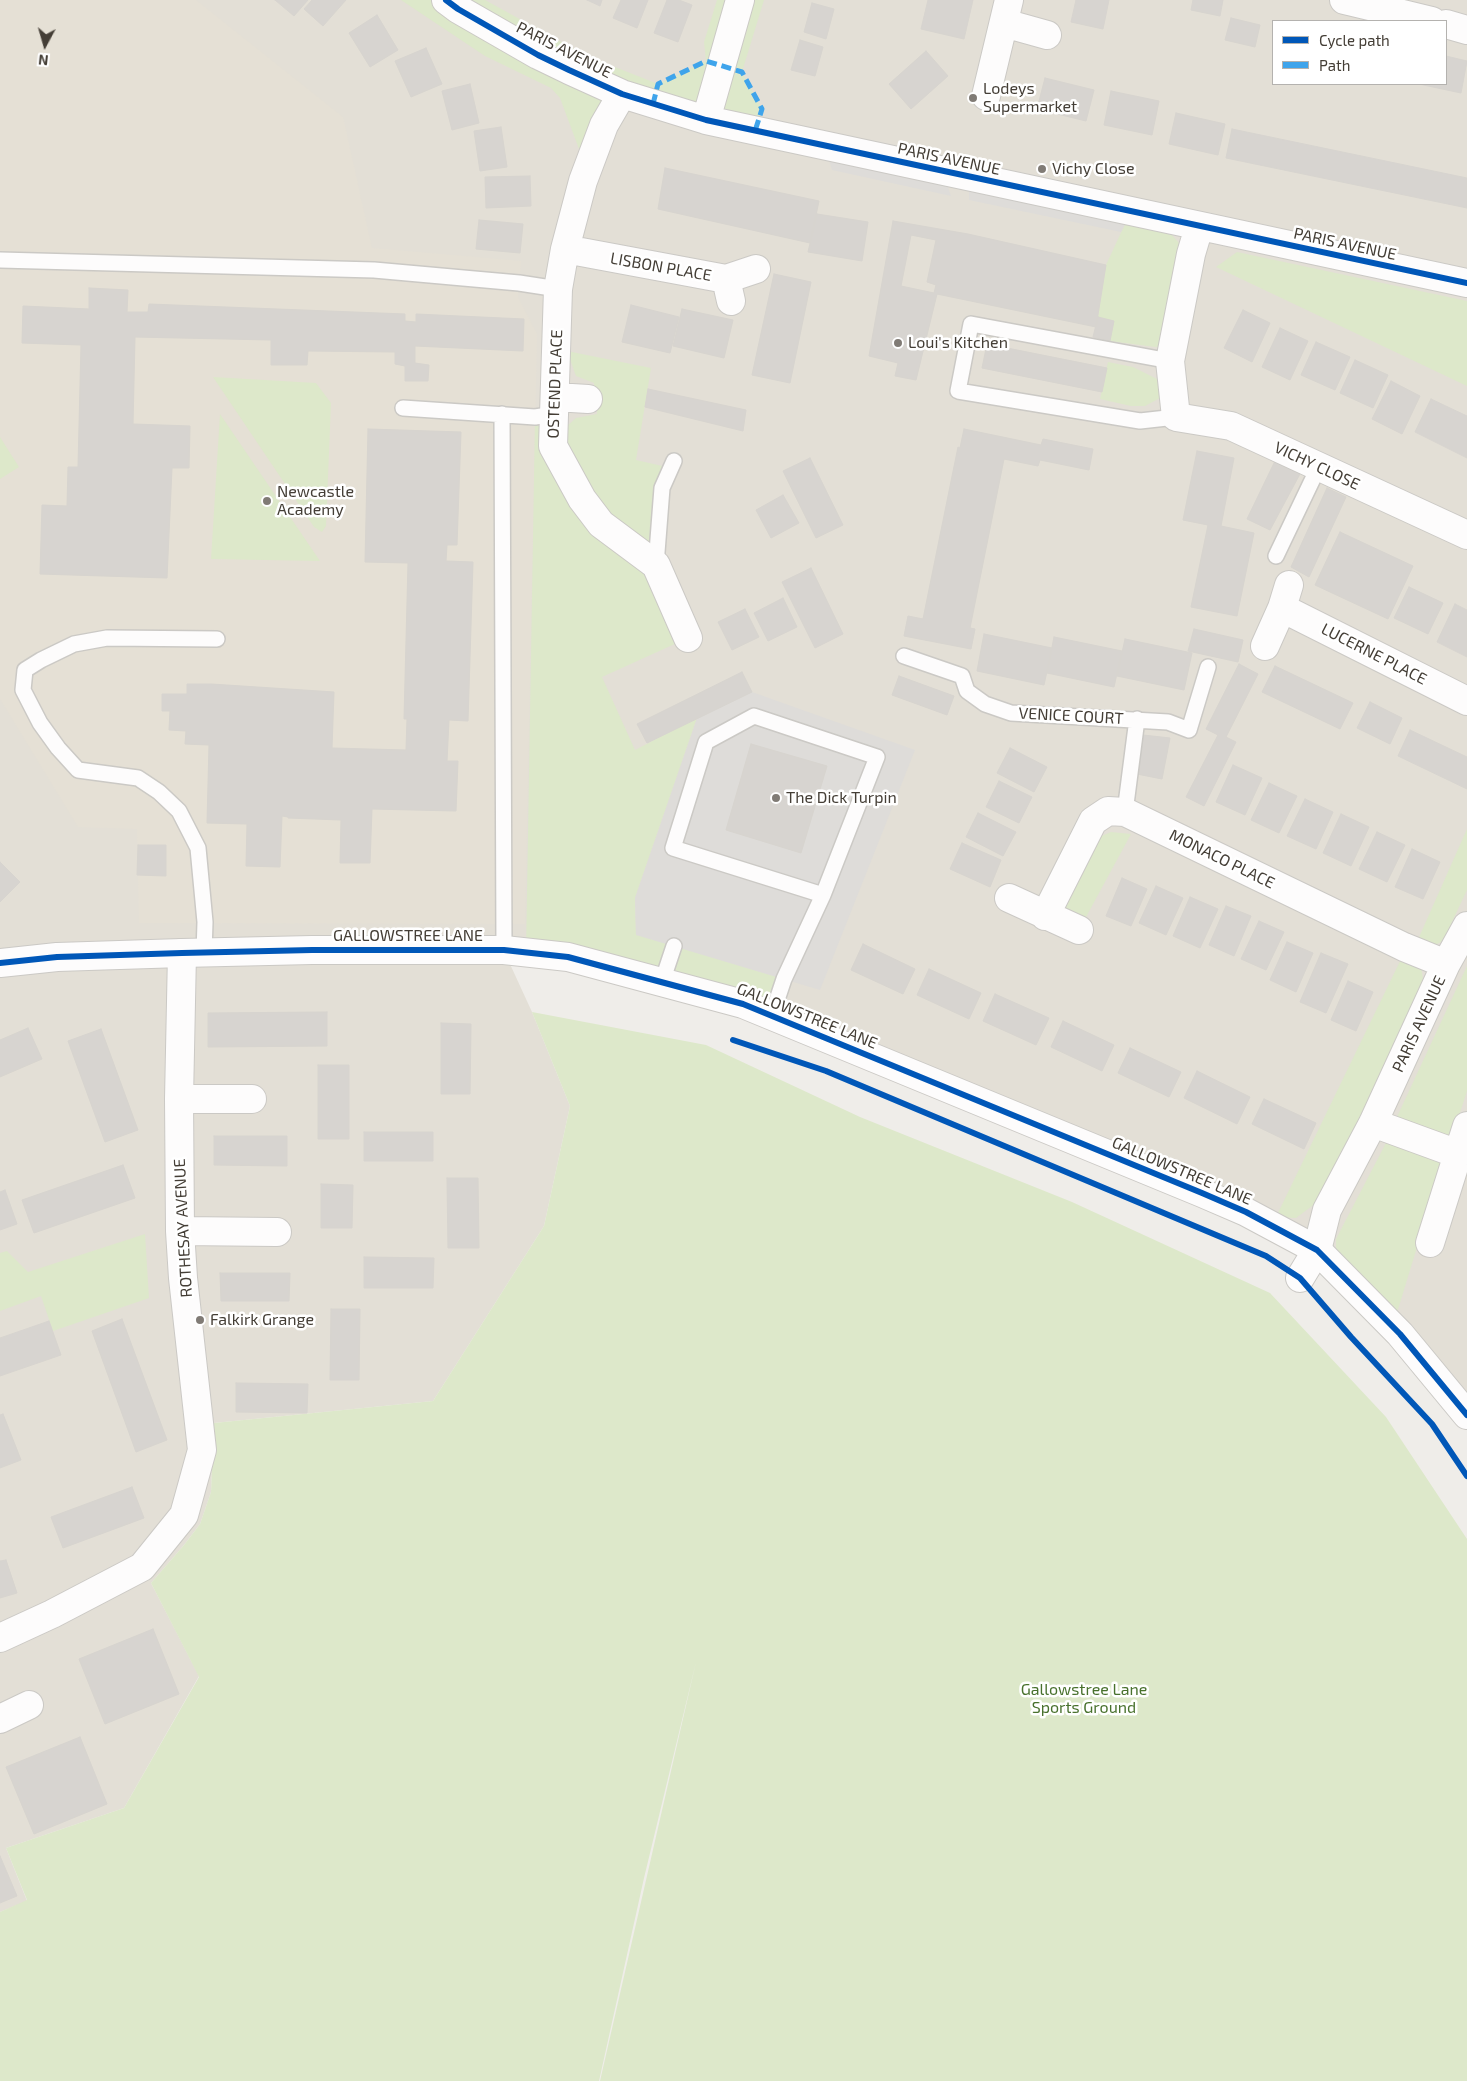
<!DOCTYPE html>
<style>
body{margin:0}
#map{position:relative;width:1467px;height:2081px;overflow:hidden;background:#efede9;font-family:"Exo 2",sans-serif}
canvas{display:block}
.legend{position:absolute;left:1272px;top:20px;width:175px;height:65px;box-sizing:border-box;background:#fff;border:1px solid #b4b2af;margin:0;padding:6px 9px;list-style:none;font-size:15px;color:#443e36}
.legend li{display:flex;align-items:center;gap:10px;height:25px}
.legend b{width:25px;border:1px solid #b4b2af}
.north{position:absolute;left:20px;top:20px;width:50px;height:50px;-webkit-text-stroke:4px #fff;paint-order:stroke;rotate:186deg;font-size:14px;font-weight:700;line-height:20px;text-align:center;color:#443e36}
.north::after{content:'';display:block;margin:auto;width:18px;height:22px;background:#443e36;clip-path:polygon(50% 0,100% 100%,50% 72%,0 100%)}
</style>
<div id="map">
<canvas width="1467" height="2081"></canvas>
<ul class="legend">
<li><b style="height:6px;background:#0057b8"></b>Cycle path</li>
<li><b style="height:6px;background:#3fa4eb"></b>Path</li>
</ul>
<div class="north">N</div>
</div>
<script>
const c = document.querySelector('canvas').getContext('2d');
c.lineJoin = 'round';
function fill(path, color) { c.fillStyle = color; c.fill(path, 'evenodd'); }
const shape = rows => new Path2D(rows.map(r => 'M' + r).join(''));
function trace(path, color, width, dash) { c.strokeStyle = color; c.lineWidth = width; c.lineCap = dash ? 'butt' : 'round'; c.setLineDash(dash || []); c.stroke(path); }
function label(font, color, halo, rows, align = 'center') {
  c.font = font + ' "Exo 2",sans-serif'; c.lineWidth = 5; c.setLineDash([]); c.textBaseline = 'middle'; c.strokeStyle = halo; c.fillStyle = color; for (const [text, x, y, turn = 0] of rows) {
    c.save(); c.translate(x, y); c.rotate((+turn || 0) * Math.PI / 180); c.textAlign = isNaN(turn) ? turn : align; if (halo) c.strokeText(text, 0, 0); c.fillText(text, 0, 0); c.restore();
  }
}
const residential = shape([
 [0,0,1467,0,1467,1415,1317,1250,743,1004,504,951,532,1012,570,1106,544,1226,433,1401,214,1423,211,1492,200,1524,184,1545,151,1583,199,1676,124,1808,6,1848,27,1901,0,1912],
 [1273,21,1446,21,1446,84,1273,84]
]);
const education = shape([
 [0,0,196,0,343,117,372,248,521,261,518,297,537,334,525,924,139,923,137,829,78,827,0,699]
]);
const green = shape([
 [401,0,485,0,587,56,658,84,706,61,704,42,717,0,764,0,742,72,762,109,755,131,622,94,592,156,579,149,560,98,551,88,485,56],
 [1125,224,1172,235,1179,243,1181,252,1163,348,1110,341,1114,321,1098,317,1106,265],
 [1237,252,1467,301,1467,386,1216,267],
 [567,351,651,368,636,460,671,468,656,557,610,522,563,442,565,428,576,418,597,414,594,383,576,376],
 [1108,362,1133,367,1157,379,1161,389,1160,398,1145,406,1131,406,1100,399],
 [213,377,316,383,331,403,326,526,322,532,314,527],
 [220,414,320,561,211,559],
 [555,414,560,463,656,565,688,638,602,677,635,750,697,718,635,898,636,934,784,979,772,1015,526,952,535,417],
 [0,437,19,467,0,479],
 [1467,829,1467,890,1443,941,1435,945,1416,944],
 [1111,832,1131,834,1079,930,1053,919,1099,837],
 [1403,955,1421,967,1424,985,1378,1086,1320,1200,1296,1218,1276,1217],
 [1467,966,1467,1091,1451,1140,1396,1119],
 [532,1012,706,1045,860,1117,1072,1202,1270,1293,1386,1417,1467,1539,1467,2081,600,2081,696,1662,644,1878,599,2081,0,2081,0,1912,27,1900,6,1848,124,1808,199,1677,151,1583,184,1545,200,1524,211,1492,214,1423,433,1401,544,1226,570,1106],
 [1387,1141,1443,1162,1396,1316,1336,1253,1336,1239],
 [145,1234,149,1298,53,1331,41,1296,0,1311,0,1253,7,1251,28,1272]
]);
const parking = shape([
 [825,147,943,172,951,196,832,170],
 [969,177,1132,212,1121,232,969,200],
 [752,692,915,750,820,990,636,935,635,898,697,718]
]);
const building = shape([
 [275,0,308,0,294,16,275,0],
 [312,0,346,0,323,26,304,9,312,0],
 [587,0,602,0,600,6,587,0],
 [621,0,648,0,637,28,613,18,621,0],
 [667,0,679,0,692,5,678,42,654,33,667,0],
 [928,0,973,0,964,39,921,29,928,0],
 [1076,0,1109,0,1103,29,1071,22,1076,0],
 [1193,0,1223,0,1220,16,1191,10,1193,0],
 [812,3,834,9,826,39,804,32,812,3],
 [377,15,398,50,370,67,349,33,377,15],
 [1231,18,1260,25,1255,47,1225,40,1231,18],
 [800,40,823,47,815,76,791,70,800,40],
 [426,48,442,84,411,97,395,61,426,48],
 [926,51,948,76,911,109,889,84,926,51],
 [1446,56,1467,61,1461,93,1419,84,1446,84,1446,56],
 [1045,78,1094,90,1086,121,1037,109,1045,78],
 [470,84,479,123,452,130,442,91,470,84],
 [1111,91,1159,101,1152,135,1104,125,1111,91],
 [1176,113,1225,124,1218,155,1169,144,1176,113],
 [501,127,507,167,480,171,474,131,501,127],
 [1232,129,1467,178,1467,208,1226,158,1232,129],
 [665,168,819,201,810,243,658,209,665,168],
 [530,176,531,206,486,208,485,177,530,176],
 [817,214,868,222,862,261,808,252,817,214],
 [479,220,523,224,520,253,476,249,479,220],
 [893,221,968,234,1106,265,1096,327,937,294,916,380,895,376,898,363,869,356,893,221],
 [911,235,936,240,927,282,936,285,934,293,901,286,911,235],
 [774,274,811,282,790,383,752,375,774,274],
 [89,288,128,290,127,312,148,312,149,304,405,314,405,321,416,322,416,314,524,319,523,351,415,346,415,363,429,365,428,381,405,381,405,366,395,364,395,352,308,351,307,365,271,365,271,340,135,337,133,424,190,426,189,468,172,468,167,578,40,574,42,505,67,506,68,467,78,467,81,345,22,343,23,306,89,309,89,288],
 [631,305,679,317,670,353,622,342,631,305],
 [682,309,733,320,724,358,673,346,682,309],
 [1243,310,1270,323,1252,362,1224,348,1243,310],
 [1098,317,1114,321,1110,341,1093,337,1098,317],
 [1280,328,1308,341,1290,380,1262,367,1280,328],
 [1316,342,1350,357,1335,390,1301,375,1316,342],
 [987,344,1107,368,1102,392,982,368,987,344],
 [1355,360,1388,375,1373,408,1340,393,1355,360],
 [1391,381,1420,396,1402,434,1372,419,1391,381],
 [648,389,746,410,743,431,645,407,648,389],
 [1431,399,1467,416,1467,458,1415,432,1431,399],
 [368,429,461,432,457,545,447,545,446,561,473,562,468,721,449,720,447,761,458,761,456,811,372,809,370,863,340,863,341,820,288,818,288,817,282,816,280,867,246,866,247,824,207,823,209,745,185,744,186,731,169,730,170,711,162,711,162,694,187,694,187,684,211,684,334,692,332,748,406,750,407,719,404,719,408,563,365,562,368,429],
 [964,429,1041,445,1043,439,1093,449,1089,470,1040,460,1038,466,1004,459,970,628,975,629,971,649,904,636,908,616,923,619,958,447,960,448,964,429],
 [1197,451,1234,458,1221,526,1254,533,1237,616,1191,607,1208,525,1183,520,1197,451],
 [810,458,843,525,816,538,783,471,810,458],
 [1276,459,1301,472,1270,530,1247,519,1276,459],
 [1327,488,1346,497,1309,577,1291,567,1327,488],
 [783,495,799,523,771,538,756,510,783,495],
 [1340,532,1413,566,1388,619,1315,585,1340,532],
 [811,568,843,634,815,648,782,582,811,568],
 [1409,587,1443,603,1428,634,1394,618,1409,587],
 [783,598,797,627,768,641,754,613,783,598],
 [1455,604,1467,610,1467,657,1437,642,1455,604],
 [745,609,759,637,732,650,718,622,745,609],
 [1194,629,1243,640,1238,662,1188,651,1194,629],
 [984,634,1052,648,1044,685,977,671,984,634],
 [1054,637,1122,651,1114,687,1047,673,1054,637],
 [1125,639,1192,653,1184,690,1117,676,1125,639],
 [1239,664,1258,674,1226,737,1236,742,1204,806,1186,797,1218,735,1206,729,1239,664],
 [1275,666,1353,703,1340,729,1262,692,1275,666],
 [742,672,752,692,647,743,637,724,742,672],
 [899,676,954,696,947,715,892,695,899,676],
 [1370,702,1402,718,1390,744,1357,728,1370,702],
 [1410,730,1467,757,1467,789,1398,756,1410,730],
 [1143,735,1170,738,1162,779,1137,774,1143,735],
 [751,744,827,766,801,853,726,830,751,744],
 [1010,748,1047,767,1034,792,997,773,1010,748],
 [1233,765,1262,778,1245,815,1216,802,1233,765],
 [999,781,1032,797,1019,823,986,807,999,781],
 [1269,783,1297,796,1279,833,1251,820,1269,783],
 [1305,799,1333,812,1316,849,1287,836,1305,799],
 [978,813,1016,832,1003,856,966,837,978,813],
 [1341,814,1369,827,1351,866,1323,853,1341,814],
 [1377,832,1405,845,1387,882,1359,869,1377,832],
 [962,843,1001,860,990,887,950,869,962,843],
 [138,845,166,845,166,876,137,875,138,845],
 [1412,849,1440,862,1423,899,1395,887,1412,849],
 [0,862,20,882,0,902,0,862],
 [1122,878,1147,889,1131,926,1106,916,1122,878],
 [1156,886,1183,898,1166,935,1139,923,1156,886],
 [1190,897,1218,909,1200,948,1173,936,1190,897],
 [1226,906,1251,916,1234,956,1209,945,1226,906],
 [1259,921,1284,932,1266,970,1241,959,1259,921],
 [1287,942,1313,953,1296,992,1270,980,1287,942],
 [863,944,915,969,903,994,851,970,863,944],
 [1321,953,1348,964,1326,1013,1300,1002,1321,953],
 [929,969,981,993,969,1019,917,995,929,969],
 [1348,981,1373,992,1356,1031,1331,1020,1348,981],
 [995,994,1049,1018,1036,1045,983,1021,995,994],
 [327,1012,327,1046,208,1047,208,1013,327,1012],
 [1063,1021,1114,1045,1102,1071,1051,1047,1063,1021],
 [441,1023,471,1024,470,1094,441,1094,441,1023],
 [28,1028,42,1059,0,1077,0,1040,28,1028],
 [101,1029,138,1130,105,1142,68,1041,101,1029],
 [1130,1048,1181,1072,1169,1097,1118,1073,1130,1048],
 [318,1065,349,1065,349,1139,318,1139,318,1065],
 [1197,1071,1250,1097,1237,1124,1184,1098,1197,1071],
 [1264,1099,1316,1123,1304,1149,1252,1124,1264,1099],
 [364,1132,433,1132,433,1161,364,1161,364,1132],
 [214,1136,287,1136,287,1166,214,1165,214,1136],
 [123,1165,135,1198,34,1233,22,1200,123,1165],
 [447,1178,478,1178,479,1248,448,1248,447,1178],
 [321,1184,353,1185,352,1228,321,1228,321,1184],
 [5,1190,17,1224,0,1230,0,1192,5,1190],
 [364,1257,434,1258,433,1288,364,1288,364,1257],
 [220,1273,290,1273,289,1301,221,1301,220,1273],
 [331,1309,360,1309,359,1380,330,1380,331,1309],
 [122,1319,167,1440,136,1452,92,1331,122,1319],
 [49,1321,61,1355,0,1376,0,1338,49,1321],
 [236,1383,308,1384,307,1413,236,1412,236,1383],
 [3,1414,21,1460,0,1468,0,1415,3,1414],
 [132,1487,144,1518,63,1548,51,1517,132,1487],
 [6,1560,17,1593,0,1598,0,1561,6,1560],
 [153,1629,179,1694,105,1724,79,1659,153,1629],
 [80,1737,107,1804,34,1834,6,1767,80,1737],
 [0,1856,17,1896,0,1903,0,1856]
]);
const service = shape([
 [0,260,374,270,519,283,558,289],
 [1170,361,971,324,958,391,1140,421,1176,417],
 [403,408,535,417,555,414],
 [502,414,504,950],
 [1276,556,1319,466],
 [656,565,662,488,674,461],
 [904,656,962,676,967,691,985,704,1011,713,1168,722,1189,730,1208,667],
 [1125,812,1137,719],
 [204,953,205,922,198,848,179,811,159,792,138,778,78,770,58,748,40,723,23,690,25,670,41,660,74,644,107,638,217,639],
 [662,982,674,946],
 [772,1015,784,979,823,895,877,757,754,716,706,742,673,848,823,895]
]);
const minor = shape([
 [446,0,458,9,538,55,569,70,622,94,706,120,1467,283],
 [1344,0,1432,21],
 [1004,23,1047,35],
 [1446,24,1467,30],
 [622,94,604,125,583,181,565,249,558,289,553,446,582,499,601,524,656,565,688,638],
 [986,96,1009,0],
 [706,120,740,0],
 [1199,227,1191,254,1170,361,1176,417,1231,426,1467,535],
 [565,249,726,279,756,269],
 [726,279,731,301],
 [555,397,588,399],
 [1282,608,1467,701],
 [1265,646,1282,608,1289,585],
 [1009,898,1079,930],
 [1045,916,1093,821,1108,811,1125,812,1404,947,1446,964],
 [179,1099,252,1099],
 [1373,1123,1458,1154,1467,1126],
 [180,1231,277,1232],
 [1430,1243,1458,1154],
 [1300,1278,1317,1250,1327,1210,1373,1123,1446,964,1467,926],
 [0,1638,52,1614,142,1567,184,1515,202,1450,183,1278,180,1231,179,1099,182,953],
 [0,1719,29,1705]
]);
const tertiary = shape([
 [0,963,57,957,182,953,312,950,504,950,568,957,743,1004,1202,1193,1246,1212,1317,1250,1400,1334,1467,1415]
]);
const quiet = shape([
 [653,104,658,84,706,61,742,72,762,109,755,131]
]);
const cycleway = shape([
 [446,0,458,9,538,55,569,70,622,94,706,120,1467,283],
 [0,963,57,957,182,953,312,950,504,950,568,957,743,1004,1202,1193,1246,1212,1317,1250,1400,1334,1467,1415],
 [733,1040,826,1071,1266,1256,1300,1278,1351,1337,1432,1424,1467,1476]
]);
const markers = [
 [973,98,5,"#807b75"],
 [1042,169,5,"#807b75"],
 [898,343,5,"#807b75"],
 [267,501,5,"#807b75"],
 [776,798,5,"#807b75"],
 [200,1320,5,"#807b75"]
];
const streetNames = [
 ["PARIS AVENUE",564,50,27],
 ["PARIS AVENUE",949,159,12],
 ["PARIS AVENUE",1345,244,12],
 ["LISBON PLACE",661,267,10],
 ["OSTEND PLACE",555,384,-88],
 ["VICHY CLOSE",1317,466,25],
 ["LUCERNE PLACE",1374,654,27],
 ["VENICE COURT",1071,716,3],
 ["MONACO PLACE",1222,859,26],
 ["GALLOWSTREE LANE",408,936],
 ["GALLOWSTREE LANE",807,1016,22],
 ["PARIS AVENUE",1419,1024,-65],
 ["GALLOWSTREE LANE",1182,1171,23],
 ["ROTHESAY AVENUE",183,1228,-93]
];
const poiNames = [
 ["Lodeys",983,89],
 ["Supermarket",983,107],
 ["Vichy Close",1052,169],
 ["Loui's Kitchen",908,343],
 ["Newcastle",277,492],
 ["Academy",277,510],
 ["The Dick Turpin",786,798],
 ["Falkirk Grange",210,1320]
];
const parkNames = [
 ["Gallowstree Lane",1084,1690],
 ["Sports Ground",1084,1708]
];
fill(residential, '#e3dfd6');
fill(education, '#e5e0d5');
fill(green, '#dde8ca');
fill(parking, '#dedcd9');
fill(building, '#d7d4d0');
trace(building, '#d7d4cf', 1);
trace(service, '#cbc9c5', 18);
trace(minor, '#cbc9c5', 30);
trace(tertiary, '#cbc9c5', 30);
trace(service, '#fdfcfc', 15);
trace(minor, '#fdfcfc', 28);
trace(tertiary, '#fdfcfc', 28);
trace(quiet, '#3fa4eb', 5, [10, 5]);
trace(cycleway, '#0057b8', 6);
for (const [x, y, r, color] of markers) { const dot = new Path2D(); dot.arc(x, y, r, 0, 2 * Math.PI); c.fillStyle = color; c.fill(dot); trace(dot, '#fff', 2); }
label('16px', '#443e36', '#fff', streetNames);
label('16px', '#443e36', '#fff', poiNames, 'left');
label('16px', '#48712d', '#fff', parkNames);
</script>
